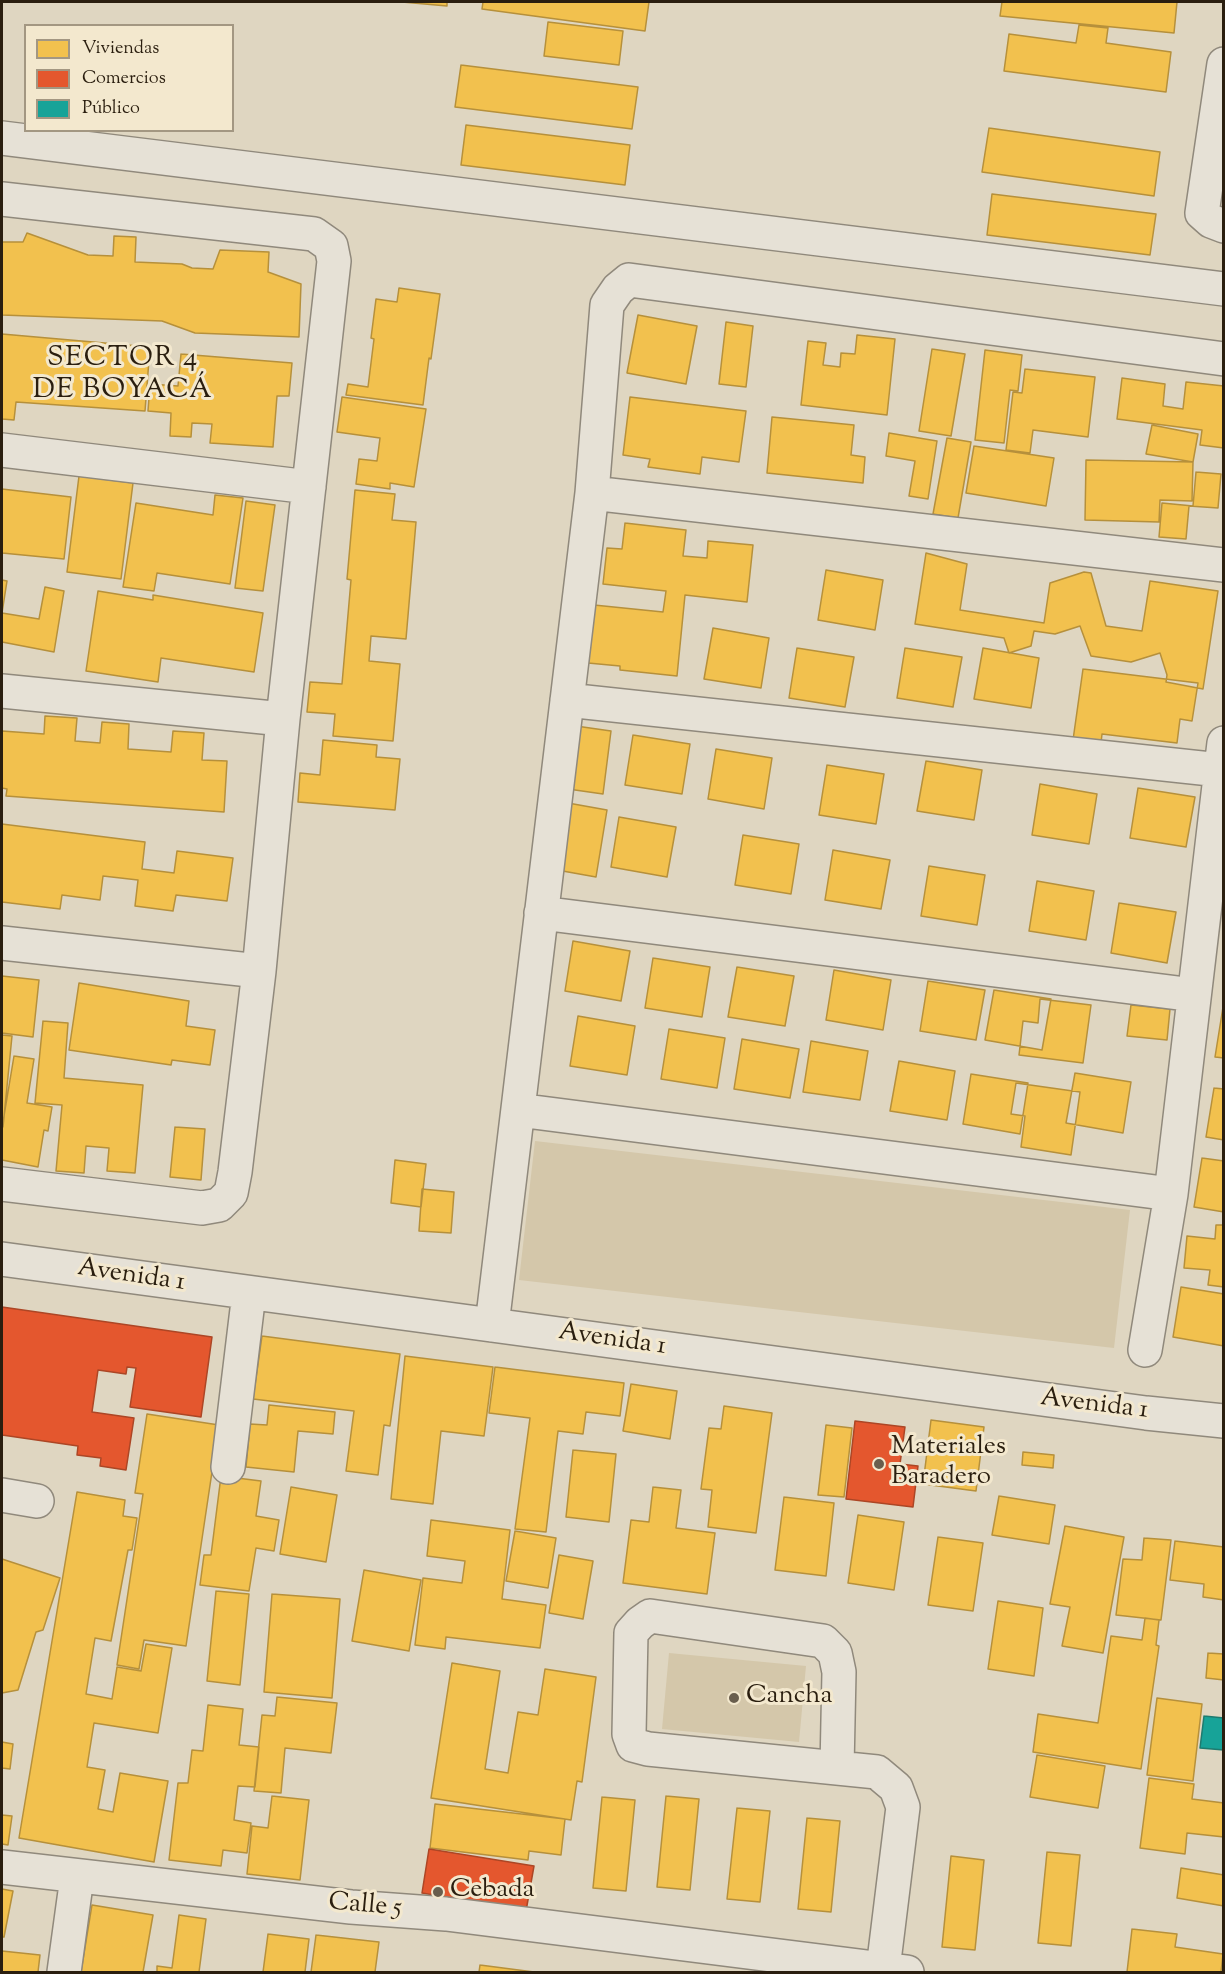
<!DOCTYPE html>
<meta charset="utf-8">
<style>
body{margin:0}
#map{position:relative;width:1225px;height:1974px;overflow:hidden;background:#dfd6c1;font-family:"Sorts Mill Goudy",serif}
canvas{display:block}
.frame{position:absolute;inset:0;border:3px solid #2a1e0f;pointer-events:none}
.legend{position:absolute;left:24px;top:24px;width:210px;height:108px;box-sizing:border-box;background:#f3e8ce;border:2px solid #a39782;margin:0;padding:8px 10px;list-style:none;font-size:18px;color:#2a1e0f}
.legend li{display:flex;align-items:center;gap:12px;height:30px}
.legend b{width:30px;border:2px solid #a39782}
</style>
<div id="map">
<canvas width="1225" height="1974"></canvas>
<div class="frame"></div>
<ul class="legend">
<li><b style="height:16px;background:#f2c14e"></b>Viviendas</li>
<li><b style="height:16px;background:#e4572e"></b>Comercios</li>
<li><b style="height:16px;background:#17a398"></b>Público</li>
</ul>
</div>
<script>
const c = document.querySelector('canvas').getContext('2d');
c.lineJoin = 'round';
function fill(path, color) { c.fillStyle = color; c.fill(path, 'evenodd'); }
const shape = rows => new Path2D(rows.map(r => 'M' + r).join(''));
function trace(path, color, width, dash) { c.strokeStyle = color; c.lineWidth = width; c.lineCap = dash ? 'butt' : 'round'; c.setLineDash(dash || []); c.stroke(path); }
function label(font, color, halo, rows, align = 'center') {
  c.font = font + ' "Sorts Mill Goudy",serif'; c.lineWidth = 6; c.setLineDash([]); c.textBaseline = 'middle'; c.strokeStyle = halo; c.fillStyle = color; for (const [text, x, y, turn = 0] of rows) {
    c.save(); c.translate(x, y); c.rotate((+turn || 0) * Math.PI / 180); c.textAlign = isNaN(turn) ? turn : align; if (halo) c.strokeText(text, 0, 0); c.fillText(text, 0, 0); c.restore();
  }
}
const green = shape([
 [535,1141,1130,1210,1114,1348,519,1280],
 [669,1653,806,1666,799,1742,662,1729]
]);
const homes = shape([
 [402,2,447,2,447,6,402,2],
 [483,2,649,2,645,31,482,9,483,2],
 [1002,2,1177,2,1174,33,1000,16,1002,2],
 [548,22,623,31,619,65,544,56,548,22],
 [1079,25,1108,28,1106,43,1171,52,1166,92,1004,71,1009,34,1076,43,1079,25],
 [461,65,638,87,632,129,455,107,461,65],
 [466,125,630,145,625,185,461,165,466,125],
 [989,128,1160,152,1154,196,982,172,989,128],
 [992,194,1156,214,1150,255,987,235,992,194],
 [27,233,88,255,113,256,114,236,136,237,135,262,182,264,192,268,213,269,220,250,269,252,268,272,301,284,299,337,195,333,162,321,2,315,2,242,23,242,27,233],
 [399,288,440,294,431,359,429,358,423,405,346,395,348,384,368,387,374,339,371,338,376,299,397,302,399,288],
 [638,315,697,326,686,384,627,373,638,315],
 [726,322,753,326,746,387,719,384,726,322],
 [2,334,150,347,145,411,16,402,14,420,2,419,2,334],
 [857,335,895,339,887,415,801,405,808,341,826,343,823,365,840,367,841,353,855,354,857,335],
 [932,349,965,354,951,436,919,431,932,349],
 [985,350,1022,355,1018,391,1010,390,1004,443,975,440,985,350],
 [181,354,292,363,289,396,277,396,273,447,210,443,212,424,192,423,191,437,170,436,171,413,148,411,150,384,178,386,181,354],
 [1025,369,1095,377,1088,437,1033,430,1030,453,1006,450,1013,392,1022,393,1025,369],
 [1122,378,1165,384,1163,406,1183,409,1186,382,1224,386,1224,448,1200,445,1202,430,1117,419,1122,378],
 [342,397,426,409,414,487,390,483,390,489,356,484,359,459,377,461,380,438,337,432,342,397],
 [630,397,746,411,739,462,702,457,700,474,648,467,650,459,623,455,630,397],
 [772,417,854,425,851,455,865,457,863,483,767,473,772,417],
 [1152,425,1198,434,1193,462,1146,454,1152,425],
 [889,433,937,441,928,499,909,496,915,461,886,456,889,433],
 [947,438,971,442,958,518,933,514,947,438],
 [974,446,1054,458,1046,506,966,493,974,446],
 [1086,460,1193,462,1192,501,1160,500,1159,522,1085,520,1086,460],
 [1196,472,1221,474,1218,508,1189,506,1186,539,1159,537,1162,503,1193,506,1196,472],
 [79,476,133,483,121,579,67,572,79,476],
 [2,489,71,497,64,559,2,553,2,489],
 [355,490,395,494,392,520,416,522,406,639,371,636,369,661,400,664,393,741,333,736,335,714,307,712,310,682,342,684,351,580,347,579,355,490],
 [215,495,243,498,230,584,157,573,154,591,123,587,136,503,213,515,215,495],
 [246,501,275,505,263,591,235,588,246,501],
 [625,523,686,530,683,556,707,558,708,541,753,545,747,602,685,595,677,676,620,670,620,666,588,663,594,605,663,612,666,591,603,584,607,548,622,549,625,523],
 [926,553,967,564,960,610,1044,623,1050,583,1084,572,1091,573,1106,626,1142,631,1150,581,1218,591,1203,689,1166,682,1167,675,1160,653,1131,662,1091,656,1080,626,1055,634,1034,631,1031,646,1009,653,1004,638,915,624,926,553],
 [826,570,883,580,875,630,818,620,826,570],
 [2,580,7,581,2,613,39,619,45,587,64,591,54,652,2,642,2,580],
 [98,591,153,600,153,595,263,613,254,672,161,658,158,682,86,671,98,591],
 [713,628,769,638,761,688,704,679,713,628],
 [797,648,854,657,845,707,789,698,797,648],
 [905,648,962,657,953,707,897,698,905,648],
 [983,648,1039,658,1031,708,974,699,983,648],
 [1083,669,1198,683,1192,721,1180,719,1177,743,1102,734,1101,743,1073,740,1083,669],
 [45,716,77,718,75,741,100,743,102,722,129,724,128,749,171,752,173,731,204,733,202,760,227,761,224,812,6,796,7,789,2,788,2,731,44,734,45,716],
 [576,726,611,731,603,794,568,789,576,726],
 [633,735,690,744,682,794,625,785,633,735],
 [323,740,377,745,376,757,400,759,395,810,298,802,300,773,320,775,323,740],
 [716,749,772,758,764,809,708,799,716,749],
 [926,761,982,770,974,820,917,811,926,761],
 [827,765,884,774,876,824,819,815,827,765],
 [1040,784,1097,794,1089,844,1032,835,1040,784],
 [1138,788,1195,797,1186,847,1130,838,1138,788],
 [568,803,607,810,596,877,557,870,568,803],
 [619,817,676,827,667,877,611,867,619,817],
 [2,824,145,842,142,869,174,873,177,851,233,858,227,901,176,895,173,911,135,906,138,880,103,876,100,900,62,895,60,909,2,902,2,824],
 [743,835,799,844,791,894,735,885,743,835],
 [833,850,890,860,881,909,825,900,833,850],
 [929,866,985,875,977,925,921,916,929,866],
 [1037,881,1094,891,1086,940,1029,931,1037,881],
 [1119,903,1176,912,1167,963,1111,953,1119,903],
 [573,941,630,951,621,1001,565,991,573,941],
 [653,958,710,967,702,1017,645,1008,653,958],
 [737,967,794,976,785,1026,728,1017,737,967],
 [834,970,891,980,883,1030,826,1020,834,970],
 [2,976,39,980,33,1037,2,1033,2,976],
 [928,981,985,990,976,1040,920,1031,928,981],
 [79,983,189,1001,186,1026,215,1030,210,1065,172,1060,171,1065,69,1050,79,983],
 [994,990,1051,999,1042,1050,985,1040,994,990],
 [1040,999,1091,1005,1083,1063,1019,1055,1023,1021,1038,1023,1040,999],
 [1131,1005,1170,1009,1167,1040,1127,1036,1131,1005],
 [1223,1007,1224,1007,1224,1058,1215,1057,1223,1007],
 [578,1016,635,1026,627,1075,570,1066,578,1016],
 [43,1021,68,1023,64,1078,143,1085,135,1173,107,1171,109,1148,86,1146,84,1173,56,1171,62,1105,35,1103,43,1021],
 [669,1029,725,1038,717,1088,661,1079,669,1029],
 [2,1035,12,1036,3,1127,2,1127,2,1035],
 [742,1039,799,1049,790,1098,734,1089,742,1039],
 [811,1041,868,1051,860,1100,803,1092,811,1041],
 [14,1056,34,1059,27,1103,52,1107,48,1131,44,1130,38,1167,2,1160,2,1128,14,1056],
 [899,1061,955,1071,947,1120,890,1111,899,1061],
 [1075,1073,1131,1082,1123,1133,1066,1123,1075,1073],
 [971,1074,1028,1083,1020,1134,963,1124,971,1074],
 [1016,1083,1080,1092,1071,1155,1021,1147,1025,1116,1011,1114,1016,1083],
 [1214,1088,1224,1089,1224,1140,1206,1137,1214,1088],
 [175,1127,205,1129,201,1180,170,1177,175,1127],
 [1202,1158,1224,1161,1224,1212,1194,1207,1202,1158],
 [395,1160,426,1164,421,1207,391,1203,395,1160],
 [422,1189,454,1192,451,1233,419,1231,422,1189],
 [1216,1225,1224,1225,1224,1287,1208,1285,1210,1270,1184,1268,1187,1236,1215,1239,1216,1225],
 [1181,1287,1224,1294,1224,1346,1173,1337,1181,1287],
 [262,1336,400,1354,390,1426,384,1425,378,1475,346,1471,354,1411,253,1399,262,1336],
 [405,1356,493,1367,484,1436,441,1431,433,1504,391,1499,405,1356],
 [495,1367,624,1383,620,1416,586,1412,583,1434,558,1431,546,1532,515,1529,530,1418,489,1413,495,1367],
 [631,1384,677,1391,670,1439,623,1431,631,1384],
 [269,1405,335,1412,333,1434,298,1431,294,1472,246,1467,250,1424,267,1425,269,1405],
 [724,1406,772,1413,756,1533,708,1527,712,1490,701,1489,709,1428,721,1429,724,1406],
 [147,1414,219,1425,186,1646,144,1640,139,1669,117,1665,143,1494,135,1493,147,1414],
 [931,1420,984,1427,976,1491,923,1484,931,1420],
 [826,1425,852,1428,844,1497,818,1495,826,1425],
 [573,1450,616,1454,609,1522,566,1517,573,1450],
 [1023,1452,1054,1455,1053,1468,1022,1465,1023,1452],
 [221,1476,261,1481,256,1516,279,1520,274,1551,256,1548,249,1591,200,1585,204,1555,211,1555,221,1476],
 [291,1487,337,1495,326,1562,280,1554,291,1487],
 [653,1487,681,1490,676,1528,715,1533,707,1594,623,1583,631,1520,649,1522,653,1487],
 [77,1492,125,1500,123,1516,137,1518,132,1550,128,1550,111,1641,95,1638,86,1694,112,1699,117,1667,141,1671,146,1644,172,1648,158,1733,94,1723,87,1767,105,1770,98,1809,113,1812,120,1773,168,1781,154,1862,19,1838,77,1492],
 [999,1496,1055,1505,1049,1544,992,1535,999,1496],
 [784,1497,834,1503,826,1576,775,1570,784,1497],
 [858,1515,904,1522,894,1590,848,1583,858,1515],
 [431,1520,510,1530,502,1599,546,1605,540,1648,446,1637,445,1649,415,1645,423,1578,462,1583,465,1561,427,1556,431,1520],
 [1065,1526,1124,1537,1103,1653,1062,1646,1070,1607,1050,1604,1065,1526],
 [515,1531,556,1538,548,1588,506,1581,515,1531],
 [938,1537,983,1543,973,1611,928,1605,938,1537],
 [1144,1538,1171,1540,1161,1620,1116,1615,1123,1559,1142,1560,1144,1538],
 [1175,1541,1224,1547,1224,1600,1203,1597,1204,1584,1170,1580,1175,1541],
 [559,1555,593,1561,583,1619,549,1613,559,1555],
 [2,1559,60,1578,43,1630,36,1632,18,1690,2,1693,2,1559],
 [364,1570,421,1580,409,1651,352,1641,364,1570],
 [216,1591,249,1594,240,1685,207,1681,216,1591],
 [272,1594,340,1599,332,1698,264,1692,272,1594],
 [998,1601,1043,1608,1034,1676,988,1669,998,1601],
 [1145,1618,1159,1620,1156,1645,1159,1646,1141,1769,1033,1752,1038,1714,1098,1723,1111,1636,1142,1640,1145,1618],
 [1208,1653,1224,1654,1224,1680,1206,1678,1208,1653],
 [452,1663,500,1671,485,1769,508,1773,518,1712,538,1715,545,1669,596,1677,582,1782,577,1781,571,1820,431,1798,452,1663],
 [277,1697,337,1703,331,1753,285,1748,281,1793,254,1791,262,1715,275,1716,277,1697],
 [1157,1698,1202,1704,1193,1781,1147,1775,1157,1698],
 [208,1705,243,1709,239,1745,259,1747,255,1787,238,1786,234,1820,251,1823,247,1853,223,1850,221,1866,169,1860,178,1783,188,1783,192,1750,203,1751,208,1705],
 [2,1742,13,1744,10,1769,2,1768,2,1742],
 [1037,1755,1105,1766,1098,1808,1030,1797,1037,1755],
 [1149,1778,1194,1784,1192,1799,1224,1803,1224,1837,1187,1833,1185,1854,1140,1848,1149,1778],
 [272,1796,309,1800,300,1880,247,1874,252,1826,268,1828,272,1796],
 [666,1796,699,1799,690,1890,657,1887,666,1796],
 [602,1797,635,1800,626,1891,593,1888,602,1797],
 [435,1804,565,1819,561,1855,529,1851,528,1860,430,1848,435,1804],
 [737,1808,770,1811,760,1902,727,1899,737,1808],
 [2,1815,12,1816,8,1845,2,1844,2,1815],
 [807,1818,840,1821,831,1912,798,1909,807,1818],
 [1047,1852,1080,1855,1071,1946,1038,1943,1047,1852],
 [951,1856,984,1860,975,1950,942,1947,951,1856],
 [1181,1868,1224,1875,1224,1906,1177,1898,1181,1868],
 [2,1889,13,1891,4,1937,2,1937,2,1889],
 [92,1905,153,1915,143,1972,81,1972,92,1905],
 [179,1915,206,1919,199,1972,157,1972,157,1966,172,1968,179,1915],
 [1132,1929,1177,1934,1175,1947,1223,1954,1221,1972,1127,1972,1132,1929],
 [268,1934,309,1939,305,1972,263,1972,268,1934],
 [316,1935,379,1942,375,1972,311,1972,316,1935],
 [2,1951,40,1955,38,1972,2,1972,2,1951],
 [480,1965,534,1972,479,1972,480,1965]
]);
const shops = shape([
 [2,1307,212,1337,201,1417,130,1407,136,1368,127,1367,126,1374,98,1370,92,1412,134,1418,126,1470,100,1466,101,1458,77,1455,78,1446,2,1435,2,1307],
 [855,1421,905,1427,900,1464,918,1466,913,1507,846,1499,855,1421],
 [429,1849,534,1866,526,1911,422,1893,429,1849]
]);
const public = shape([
 [1204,1716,1224,1718,1224,1750,1200,1748,1204,1716]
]);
const minor = shape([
 [1224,64,1202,213,1211,221,1224,226],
 [2,138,1224,289],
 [2,199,314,234,331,246,334,261,283,719,259,971,235,1172,231,1193,219,1205,202,1208,2,1184],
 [2,450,309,487],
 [592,493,1224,565],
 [2,691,283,719],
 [567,700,1220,770],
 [541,913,1194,995],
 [2,943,259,971],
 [518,1110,1171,1194],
 [2,1259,1146,1413,1224,1421],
 [492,1325,592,493,607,305,618,289,629,280,1224,359],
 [1145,1350,1171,1194,1224,743],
 [228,1467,249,1293],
 [2,1495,37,1501],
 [837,1768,839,1672,835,1653,823,1641,650,1616,640,1623,631,1633,629,1734,633,1745,648,1749,877,1772,896,1788,903,1807,883,1969],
 [2,1867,351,1907,446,1914,907,1972],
 [64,1972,77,1877]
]);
const markers = [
 [879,1464,6,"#695e4d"],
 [734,1698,6,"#695e4d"],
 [438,1892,6,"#695e4d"]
];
const streetNames = [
 ["Avenida 1",131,1277,8],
 ["Avenida 1",612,1341,8],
 ["Avenida 1",1094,1406,7],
 ["Calle 5",365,1907,5]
];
const poiNames = [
 ["Materiales",891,1449],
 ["Baradero",891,1479],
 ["Cancha",746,1698],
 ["Cebada",450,1892]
];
const quarterNames = [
 ["SECTOR 4",123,360],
 ["DE BOYACÁ",123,392]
];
fill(green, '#d4c7aa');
fill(homes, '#f2c14e');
trace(homes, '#b6903b', 1.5);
fill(shops, '#e4572e');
trace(shops, '#ac4625', 1.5);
fill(public, '#17a398');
trace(public, '#1d7b6f', 1.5);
trace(minor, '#90897c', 36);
trace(minor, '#e6e1d6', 33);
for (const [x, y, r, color] of markers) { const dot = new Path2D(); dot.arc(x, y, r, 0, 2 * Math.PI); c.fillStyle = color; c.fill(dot); trace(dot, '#f3e8ce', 2); }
label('26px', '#2a1e0f', '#f3e8ce', streetNames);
label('26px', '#2a1e0f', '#f3e8ce', poiNames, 'left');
c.letterSpacing = '1.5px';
label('28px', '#2a1e0f', '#f3e8ce', quarterNames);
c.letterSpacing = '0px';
</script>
